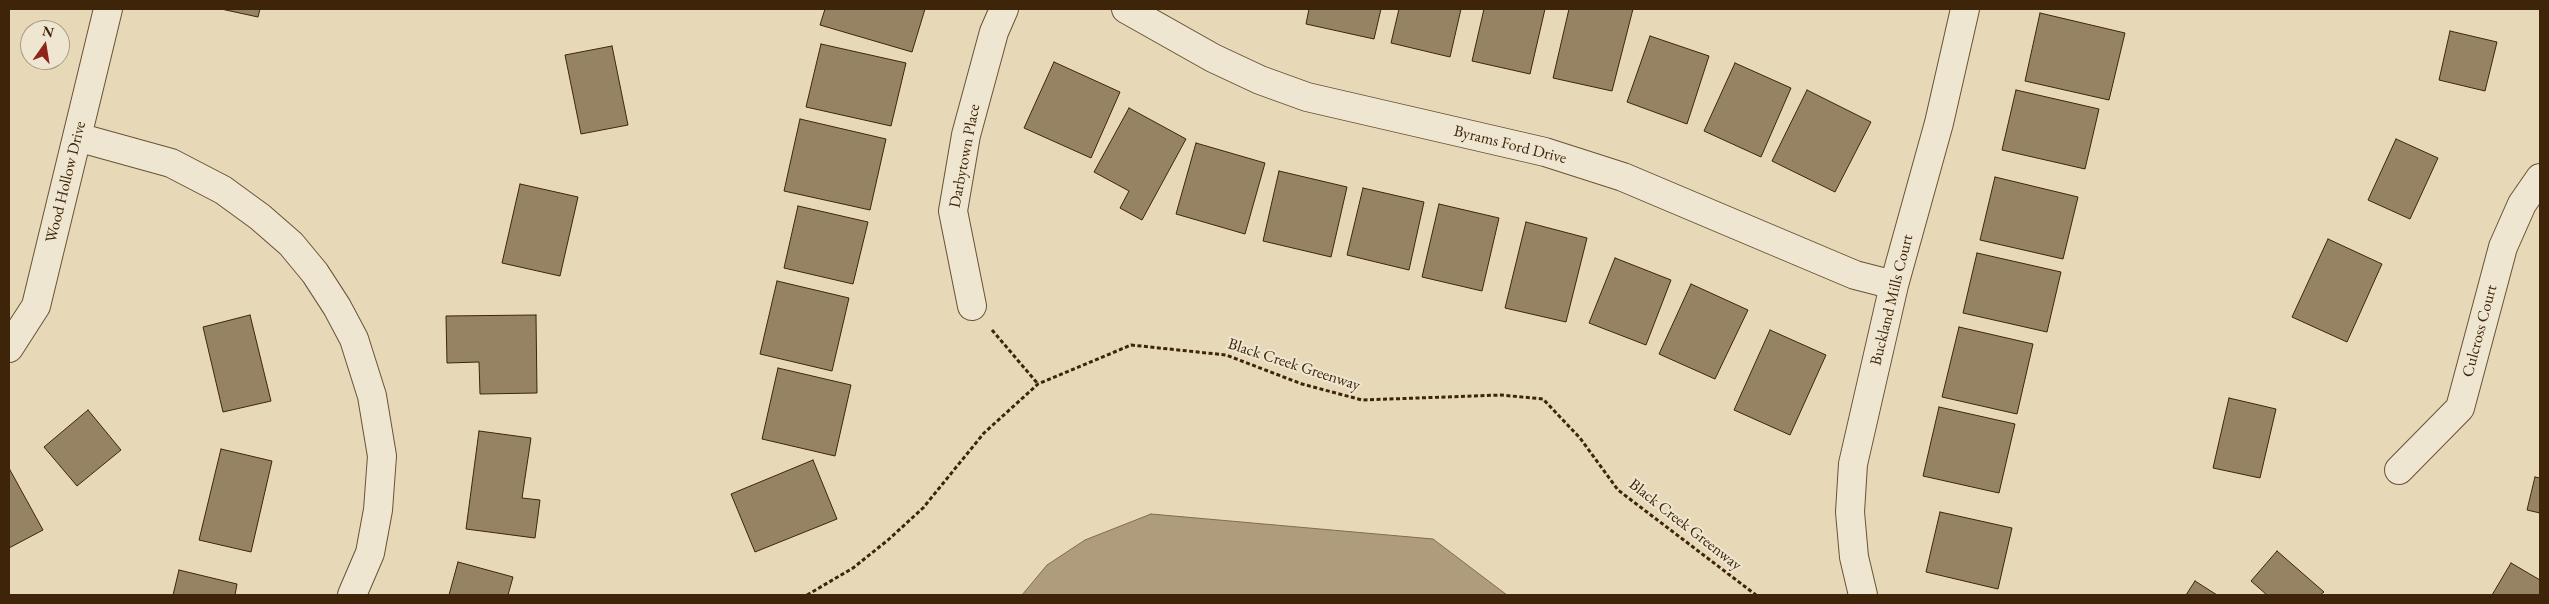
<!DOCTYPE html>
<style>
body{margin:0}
#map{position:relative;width:2549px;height:604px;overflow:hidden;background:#e7d9b8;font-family:"EB Garamond",serif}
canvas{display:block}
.frame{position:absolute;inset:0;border:10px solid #3e2509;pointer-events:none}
.north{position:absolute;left:20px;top:20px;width:50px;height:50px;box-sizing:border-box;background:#efe6d1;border:1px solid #a89981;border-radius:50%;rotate:13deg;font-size:14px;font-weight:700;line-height:20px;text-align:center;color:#3e2509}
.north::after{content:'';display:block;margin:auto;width:18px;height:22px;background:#8f2418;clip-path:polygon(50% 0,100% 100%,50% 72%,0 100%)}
</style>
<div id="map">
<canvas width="2549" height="604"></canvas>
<div class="frame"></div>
<div class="north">N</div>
</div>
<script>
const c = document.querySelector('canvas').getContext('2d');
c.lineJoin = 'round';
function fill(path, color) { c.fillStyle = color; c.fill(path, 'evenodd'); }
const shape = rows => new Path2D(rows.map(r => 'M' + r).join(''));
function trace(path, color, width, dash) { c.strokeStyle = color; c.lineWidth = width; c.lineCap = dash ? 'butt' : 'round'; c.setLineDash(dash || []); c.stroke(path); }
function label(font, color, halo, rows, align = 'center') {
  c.font = font + ' "EB Garamond",serif'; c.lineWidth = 4; c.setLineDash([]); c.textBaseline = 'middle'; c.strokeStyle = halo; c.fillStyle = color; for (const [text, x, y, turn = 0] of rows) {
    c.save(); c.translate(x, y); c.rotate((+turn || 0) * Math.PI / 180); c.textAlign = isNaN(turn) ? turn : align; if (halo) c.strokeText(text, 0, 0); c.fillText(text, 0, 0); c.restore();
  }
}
const water = shape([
 [1151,514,1433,539,1507,595,1022,595,1047,565,1085,540,1151,514]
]);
const building = shape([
 [221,9,260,9,258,17,221,9],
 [825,9,925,9,912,52,820,25,825,9],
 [1309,9,1381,9,1374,39,1306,24,1309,9],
 [1399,9,1461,9,1450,57,1391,43,1399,9],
 [1484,9,1545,9,1530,74,1472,61,1484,9],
 [1569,9,1633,9,1612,91,1553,78,1569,9],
 [2040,13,2125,33,2109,100,2025,81,2040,13],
 [2450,31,2497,42,2485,91,2439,80,2450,31],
 [1650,36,1709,56,1687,124,1627,102,1650,36],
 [821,44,906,63,891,126,806,107,821,44],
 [612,46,628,125,581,134,565,55,612,46],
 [1054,62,1120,92,1091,158,1024,128,1054,62],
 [1735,63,1791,88,1761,157,1704,131,1735,63],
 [1807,90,1871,122,1835,192,1772,161,1807,90],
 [2016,90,2099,109,2085,169,2002,150,2016,90],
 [1129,108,1186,139,1142,220,1120,208,1129,191,1094,172,1129,108],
 [800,119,886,139,870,210,784,191,800,119],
 [2396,139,2438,158,2410,219,2368,200,2396,139],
 [1196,143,1265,163,1245,234,1176,214,1196,143],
 [1279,171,1347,187,1331,257,1263,241,1279,171],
 [1995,177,2078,197,2063,259,1980,240,1995,177],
 [520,184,578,197,560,276,502,263,520,184],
 [1363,188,1424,202,1409,270,1347,255,1363,188],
 [1439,204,1499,218,1482,291,1422,277,1439,204],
 [798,206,868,222,853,284,784,268,798,206],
 [1526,222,1587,238,1566,322,1505,308,1526,222],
 [2328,239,2382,264,2347,342,2292,317,2328,239],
 [1977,253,2061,272,2047,332,1963,313,1977,253],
 [1615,258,1671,280,1646,345,1589,323,1615,258],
 [777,281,849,298,832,371,760,354,777,281],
 [1691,284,1748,310,1715,379,1659,354,1691,284],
 [250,315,271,401,223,412,203,327,250,315],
 [536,315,537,393,480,394,479,362,447,363,446,316,536,315],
 [1959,327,2033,344,2017,414,1942,397,1959,327],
 [1770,330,1826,355,1790,435,1734,410,1770,330],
 [778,368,851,385,835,456,762,439,778,368],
 [2229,398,2276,409,2260,478,2213,468,2229,398],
 [1939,407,2015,424,1999,493,1923,476,1939,407],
 [88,410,121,450,77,486,44,447,88,410],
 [479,431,531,438,522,498,540,500,535,538,466,529,479,431],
 [221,449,272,461,251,552,199,540,221,449],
 [813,460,837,519,755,552,731,494,813,460],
 [10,470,43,530,9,548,9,471,10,470],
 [2535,477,2540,478,2540,513,2527,510,2535,477],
 [1940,512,2012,528,1998,589,1926,572,1940,512],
 [2277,551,2324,592,2320,595,2267,595,2251,581,2277,551],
 [458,562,513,577,508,595,449,595,458,562],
 [2511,563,2540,580,2540,595,2492,595,2511,563],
 [179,570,237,584,235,595,173,595,179,570],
 [2195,581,2217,595,2186,595,2195,581]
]);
const path = shape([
 [992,330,1038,384],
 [807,595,853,568,888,540,923,508,984,433,1038,384,1131,345,1226,355,1302,384,1362,400,1501,395,1543,399,1580,438,1618,490,1756,595]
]);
const street = shape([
 [1126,9,1213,58,1260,80,1307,97,1545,152,1623,177,1855,275,1894,285],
 [77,137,171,163,223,190,260,217,291,244,315,273,337,307,354,339,372,396,382,456,378,510,370,553,352,595],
 [972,306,953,211,966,135,994,32,1004,9],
 [9,348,36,306,108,9],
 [2399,470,2460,408,2503,247,2522,204,2540,178],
 [1863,595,1854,557,1850,512,1853,464,1894,285,1939,123,1965,9]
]);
const streetNames = [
 ["Byrams Ford Drive",1510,145,14],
 ["Darbytown Place",965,156,-79],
 ["Wood Hollow Drive",66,182,-76],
 ["Buckland Mills Court",1892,300,-76],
 ["Culcross Court",2480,331,-75],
 ["Black Creek Greenway",1294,365,18],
 ["Black Creek Greenway",1685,525,38]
];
fill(water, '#ae9c7c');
trace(water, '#816c4e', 1);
fill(building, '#968364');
trace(building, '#3e2509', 1);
trace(street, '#685235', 30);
trace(path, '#3e2509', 3, [4, 2.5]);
trace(street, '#efe6d1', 28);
label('16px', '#3e2509', '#efe6d1', streetNames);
</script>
